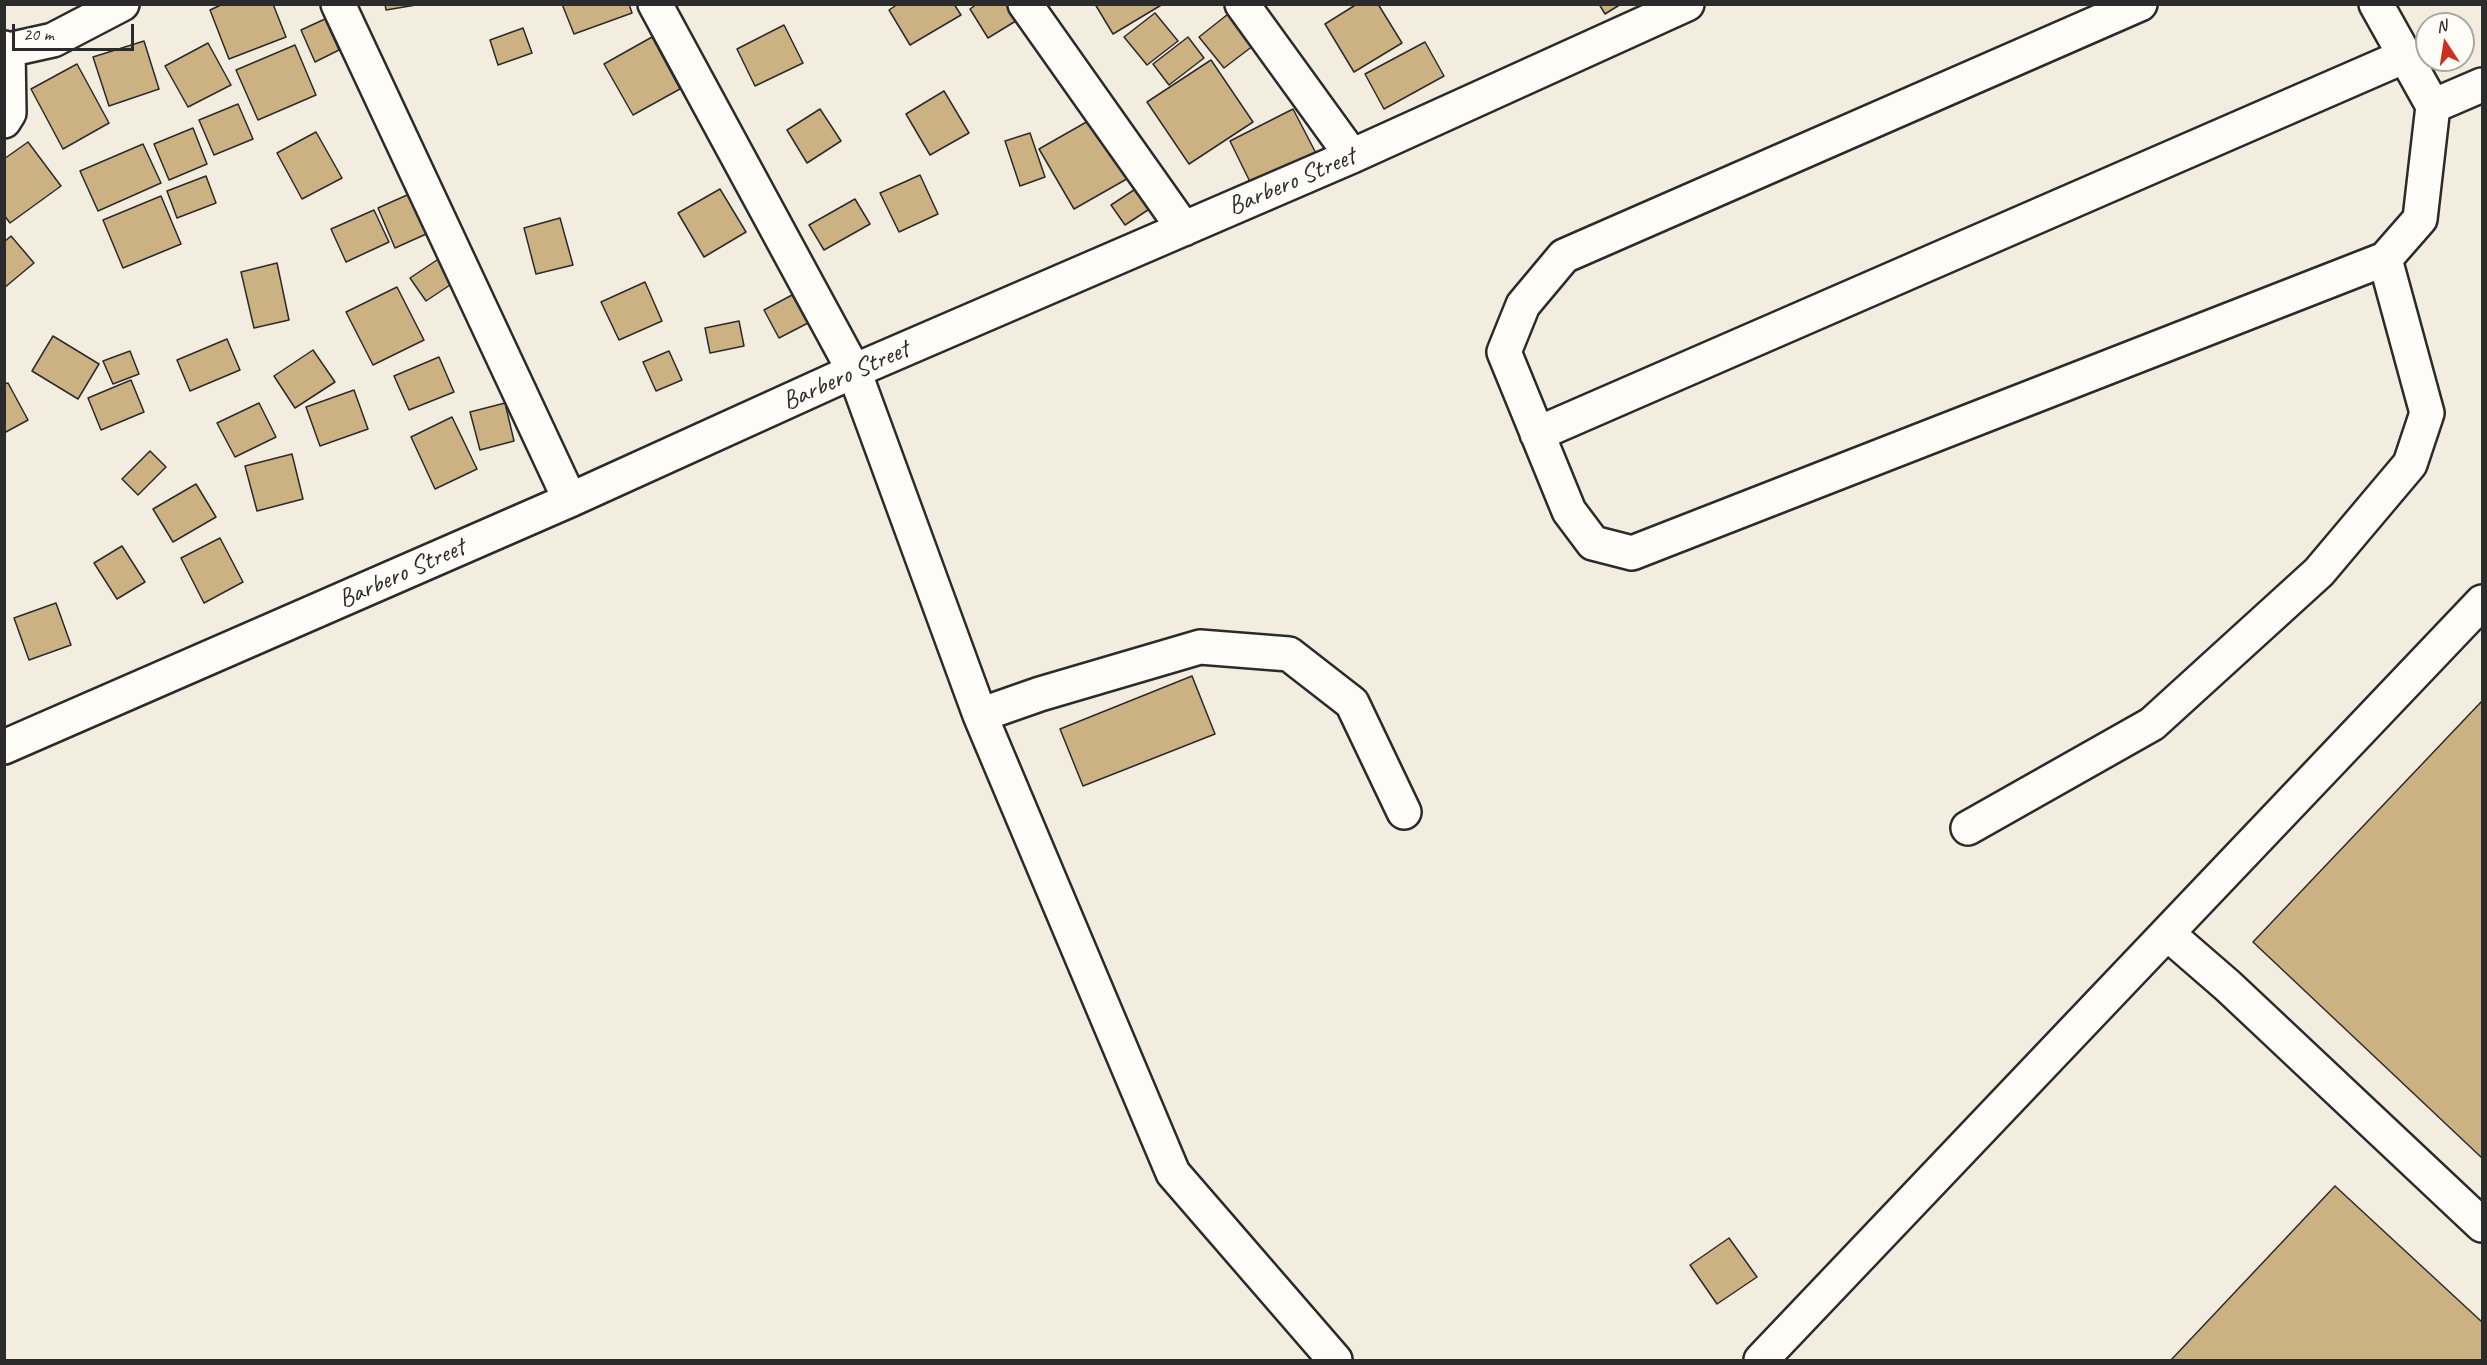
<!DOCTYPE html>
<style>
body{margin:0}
#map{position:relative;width:2487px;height:1365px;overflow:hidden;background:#f3ede0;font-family:Caveat,sans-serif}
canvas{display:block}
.frame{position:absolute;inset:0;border:6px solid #2b2b2b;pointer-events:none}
.north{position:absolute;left:2415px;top:12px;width:60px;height:60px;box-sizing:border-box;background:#fdfcf7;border:2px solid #a9a8a5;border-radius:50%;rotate:348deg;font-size:16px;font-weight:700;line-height:24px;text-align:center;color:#2b2b2b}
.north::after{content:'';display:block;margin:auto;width:21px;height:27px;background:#c8321e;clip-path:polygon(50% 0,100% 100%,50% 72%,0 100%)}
.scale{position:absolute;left:12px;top:24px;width:122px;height:27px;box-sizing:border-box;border:3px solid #2b2b2b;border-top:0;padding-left:8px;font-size:18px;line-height:21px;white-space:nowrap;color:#2b2b2b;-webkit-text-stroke:4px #fdfcf7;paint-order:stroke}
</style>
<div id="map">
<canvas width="2487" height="1365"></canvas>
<div class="frame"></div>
<div class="north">N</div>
<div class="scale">20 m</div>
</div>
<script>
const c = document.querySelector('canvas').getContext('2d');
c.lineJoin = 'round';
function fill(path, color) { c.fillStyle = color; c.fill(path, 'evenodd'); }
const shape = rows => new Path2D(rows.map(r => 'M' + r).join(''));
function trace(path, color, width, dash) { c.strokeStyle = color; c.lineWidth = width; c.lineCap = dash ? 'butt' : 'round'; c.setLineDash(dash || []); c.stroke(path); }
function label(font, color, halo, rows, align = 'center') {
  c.font = font + ' Caveat,sans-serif'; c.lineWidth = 4.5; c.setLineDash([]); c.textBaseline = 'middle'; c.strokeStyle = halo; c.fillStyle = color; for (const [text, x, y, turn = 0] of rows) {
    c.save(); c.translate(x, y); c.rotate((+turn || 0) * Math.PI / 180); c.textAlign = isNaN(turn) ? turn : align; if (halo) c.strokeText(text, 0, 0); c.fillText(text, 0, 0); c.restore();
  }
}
const building = shape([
 [223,4,273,4,286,37,229,59,210,10,223,4],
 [385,4,422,4,386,10,385,4],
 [562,4,629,4,632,13,574,34,562,4],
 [898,4,954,4,961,15,910,45,889,10,898,4],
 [977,4,1016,4,1024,16,988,38,970,9,977,4],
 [1095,4,1163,4,1113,34,1095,4],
 [1357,4,1378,4,1402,43,1354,72,1325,24,1357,4],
 [1599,4,1621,4,1605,14,1599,4],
 [1237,7,1262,39,1224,68,1199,37,1237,7],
 [1155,13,1178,41,1147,65,1124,37,1155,13],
 [325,19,339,50,315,62,301,30,325,19],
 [784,25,803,63,755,86,737,49,784,25],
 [523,28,532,53,498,65,490,40,523,28],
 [652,37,680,89,633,115,604,64,652,37],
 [1188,37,1204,58,1169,85,1153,64,1188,37],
 [144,41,159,89,109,106,93,57,144,41],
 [1425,42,1444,76,1384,109,1365,74,1425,42],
 [208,43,231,85,188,107,165,66,208,43],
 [295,45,316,95,258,120,236,70,295,45],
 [1211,60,1253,122,1189,164,1147,102,1211,60],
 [77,64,109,123,63,149,31,89,77,64],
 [944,91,969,133,930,155,906,114,944,91],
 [238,104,253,139,214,155,199,120,238,104],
 [820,109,841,141,807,163,787,130,820,109],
 [1293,109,1319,159,1255,192,1230,141,1293,109],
 [1097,116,1132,176,1074,209,1039,149,1097,116],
 [193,128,207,164,169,180,154,144,193,128],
 [316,132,342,178,302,199,277,153,316,132],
 [1030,133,1045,177,1020,186,1005,141,1030,133],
 [28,142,61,186,10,223,4,215,4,159,28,142],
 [143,144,161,183,98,211,80,171,143,144],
 [920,175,938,214,899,232,880,193,920,175],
 [206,176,216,203,177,218,167,191,206,176],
 [1137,188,1151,208,1125,225,1111,205,1137,188],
 [720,189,746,232,704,257,678,213,720,189],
 [416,191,433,231,395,248,378,208,416,191],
 [161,196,181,244,123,268,103,220,161,196],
 [855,199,870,224,824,250,809,225,855,199],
 [374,210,389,242,346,262,331,229,374,210],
 [560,218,573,265,536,274,524,228,560,218],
 [11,236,34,263,4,288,4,242,11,236],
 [440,258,456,281,426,301,410,278,440,258],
 [277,263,289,320,254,328,241,272,277,263],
 [645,282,662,321,619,340,601,302,645,282],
 [397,287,424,340,373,365,346,312,397,287],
 [792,295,808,323,779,338,764,310,792,295],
 [739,321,744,346,710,353,705,328,739,321],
 [53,336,99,364,78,399,32,371,53,336],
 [227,339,240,370,190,391,177,360,227,339],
 [313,350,335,382,295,408,274,376,313,350],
 [130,351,139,374,113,384,103,361,130,351],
 [669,351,682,380,656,391,643,362,669,351],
 [439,357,454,392,409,410,394,376,439,357],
 [131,380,144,412,101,430,88,398,131,380],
 [8,383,28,420,4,433,4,384,8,383],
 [354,390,368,429,320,446,306,407,354,390],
 [259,403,276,437,235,457,217,423,259,403],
 [505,403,514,441,480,450,470,412,505,403],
 [452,417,477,469,435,489,411,437,452,417],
 [150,451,166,467,138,495,122,479,150,451],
 [292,454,303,499,257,511,245,466,292,454],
 [196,484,216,517,173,542,153,509,196,484],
 [220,538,243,582,204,603,181,558,220,538],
 [122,546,145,582,117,599,94,563,122,546],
 [56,603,71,645,29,660,14,618,56,603],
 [1192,676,1215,734,1083,786,1060,729,1192,676],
 [2482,701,2482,1158,2253,942,2482,701],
 [2335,1186,2482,1322,2482,1360,2171,1360,2335,1186],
 [1729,1238,1757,1277,1717,1304,1690,1265,1729,1238]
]);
const minor = shape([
 [338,4,570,500],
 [655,4,854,371,980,715,1173,1173,1335,1360],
 [1025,4,1184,229],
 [1242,4,1352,156],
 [2140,4,1564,256,1523,305,1504,352,1569,511,1593,543,1632,553,2385,259,2420,219,2433,106,2376,4],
 [4,48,8,50,53,40,122,4],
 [2433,106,2482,85],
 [4,121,9,113,8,50],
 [1537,434,2405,56],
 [980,715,1040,694,1200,647,1289,654,1352,703,1404,812],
 [4,747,570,500,854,371,1352,156,1687,4],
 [1968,828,2152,724,2319,572,2410,464,2427,413,2385,259],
 [2168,934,2228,986,2482,1225],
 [1761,1360,2482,602]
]);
const streetNames = [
 ["Barbero Street",1292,182,-23],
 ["Barbero Street",846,376,-24],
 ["Barbero Street",402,574,-24]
];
fill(building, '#ccb182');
trace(building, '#2b2b2b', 1.5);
trace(minor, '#2b2b2b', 38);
trace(minor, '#fdfcf7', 33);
label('26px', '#2b2b2b', '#fdfcf7', streetNames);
</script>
